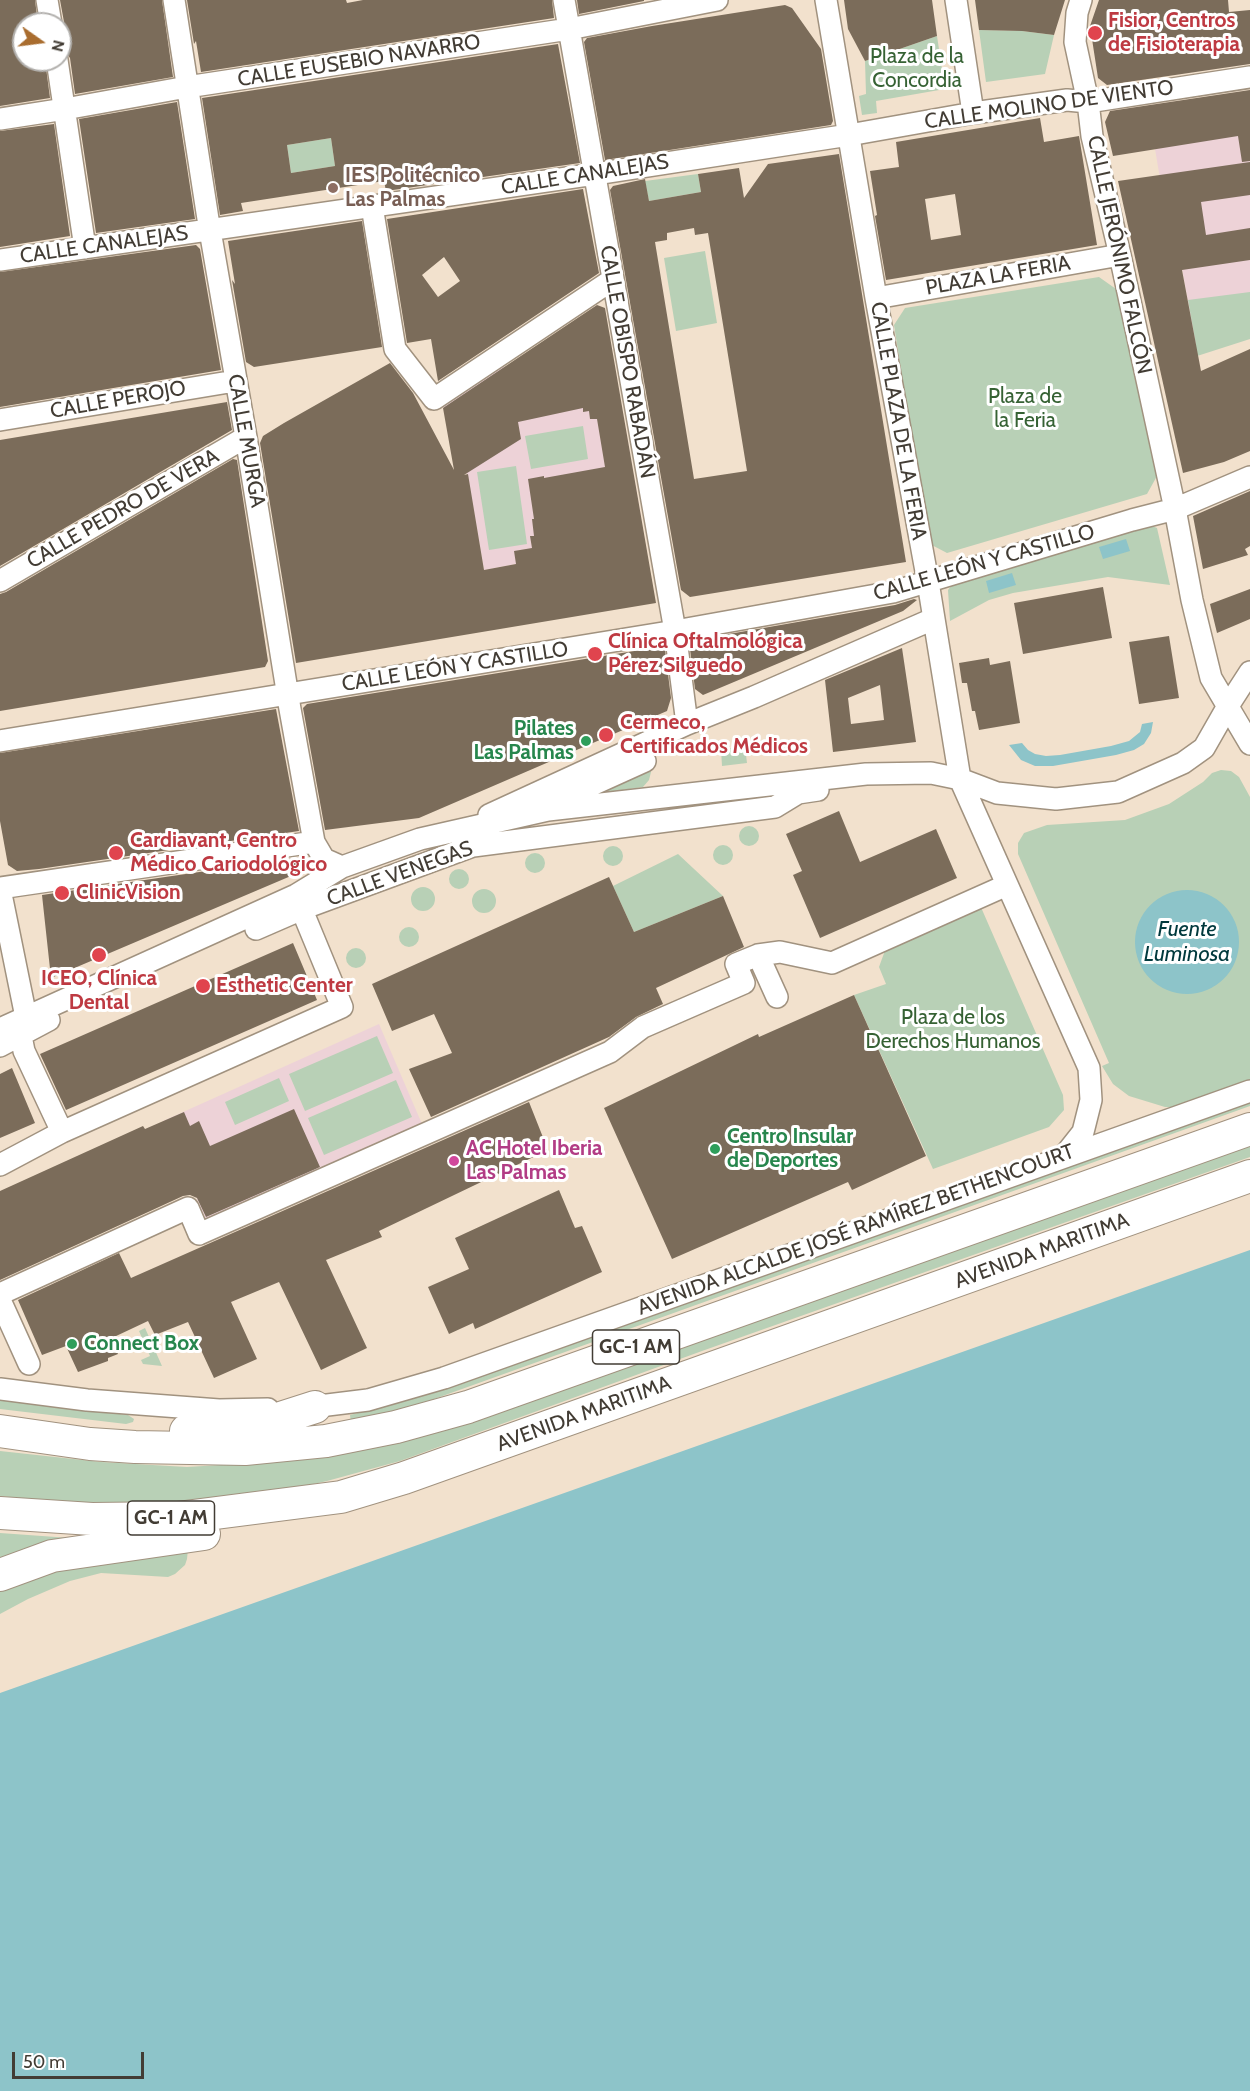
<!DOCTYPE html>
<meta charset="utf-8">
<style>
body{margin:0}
#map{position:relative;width:1250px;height:2091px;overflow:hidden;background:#f2e1cd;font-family:Cabin,sans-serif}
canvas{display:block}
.north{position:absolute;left:12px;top:12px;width:60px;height:60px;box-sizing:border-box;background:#fff;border:2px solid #b3b1ae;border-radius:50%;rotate:104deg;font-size:16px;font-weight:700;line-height:24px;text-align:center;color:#423c34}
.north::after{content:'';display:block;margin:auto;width:21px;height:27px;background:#a96d2f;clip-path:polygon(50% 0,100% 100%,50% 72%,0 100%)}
.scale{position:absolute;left:12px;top:2052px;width:132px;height:27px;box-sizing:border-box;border:3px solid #423c34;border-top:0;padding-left:8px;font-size:18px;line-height:21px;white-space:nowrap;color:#423c34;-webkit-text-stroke:4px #fff;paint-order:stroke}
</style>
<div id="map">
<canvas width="1250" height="2091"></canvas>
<div class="north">N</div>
<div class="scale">50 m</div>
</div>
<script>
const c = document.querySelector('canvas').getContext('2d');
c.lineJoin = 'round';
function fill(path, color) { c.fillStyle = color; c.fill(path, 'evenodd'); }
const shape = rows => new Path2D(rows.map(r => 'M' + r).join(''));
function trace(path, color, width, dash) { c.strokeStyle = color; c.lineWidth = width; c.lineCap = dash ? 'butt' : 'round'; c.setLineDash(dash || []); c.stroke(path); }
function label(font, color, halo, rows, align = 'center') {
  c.font = font + ' Cabin,sans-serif'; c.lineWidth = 6; c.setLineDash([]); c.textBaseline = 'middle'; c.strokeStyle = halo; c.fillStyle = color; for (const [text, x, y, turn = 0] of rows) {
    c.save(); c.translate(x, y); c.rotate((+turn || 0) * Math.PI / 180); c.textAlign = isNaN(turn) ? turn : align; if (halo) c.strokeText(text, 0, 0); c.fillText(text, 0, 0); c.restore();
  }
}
const education = shape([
 [1221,95,1250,134,1250,339,1196,346,1170,202,1164,202,1155,149],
 [612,352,641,517,608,522,516,564,484,570,468,477,441,401,502,363,518,388],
 [379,1024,422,1124,207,1222,163,1121]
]);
const green = shape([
 [979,30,1022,31,1054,35,1045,74,986,82],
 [937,36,945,89,876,101,877,113,862,115,859,96,866,94,865,61],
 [331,138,335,166,291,173,287,145],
 [698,174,701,192,649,201,645,181],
 [705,251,717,323,676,331,664,258],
 [1099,277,1116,289,1157,476,1147,494,947,553,928,543,894,325,905,308],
 [1250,292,1250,339,1194,357,1196,345,1188,300],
 [583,426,588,459,531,469,525,436],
 [516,466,527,544,489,550,477,472],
 [1152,526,1157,528,1170,585,1108,577,1013,593,989,600,950,621,948,590,952,585],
 [745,747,747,763,722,766,721,749],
 [648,767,651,772,649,780,643,787,595,794],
 [1221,770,1231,771,1239,777,1250,797,1250,1079,1172,1107,1165,1107,1129,1096,1113,1084,1102,1066,1109,1063,1018,854,1018,843,1024,833,1047,825,1125,820,1169,804,1203,782,1212,773],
 '739 836a10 10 0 1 1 20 0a10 10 0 1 1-20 0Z',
 '713 855a10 10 0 1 1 20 0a10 10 0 1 1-20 0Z',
 '603 856a10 10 0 1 1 20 0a10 10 0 1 1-20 0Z',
 '525 863a10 10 0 1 1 20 0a10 10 0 1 1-20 0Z',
 [678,854,723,896,634,932,613,886],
 '449 879a10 10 0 1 1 20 0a10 10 0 1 1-20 0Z',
 '411 899a12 12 0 1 1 24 0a12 12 0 1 1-24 0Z',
 '472 901a12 12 0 1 1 24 0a12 12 0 1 1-24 0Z',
 [980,905,1063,1095,1064,1110,1049,1127,933,1169,854,995,886,984,879,967,887,945],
 '399 937a10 10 0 1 1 20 0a10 10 0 1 1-20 0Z',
 '346 958a10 10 0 1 1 20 0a10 10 0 1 1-20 0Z',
 [377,1036,393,1073,305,1111,289,1074],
 [279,1078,289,1101,235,1125,225,1102],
 [396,1080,412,1117,324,1155,308,1118],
 [1250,1099,1250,1106,398,1412,351,1423,350,1415,392,1404],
 [1250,1143,1250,1157,702,1351,400,1461,327,1481,269,1494,192,1502,68,1503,0,1496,0,1451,101,1462,187,1467,236,1464],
 [145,1328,162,1366,143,1364,141,1360,150,1356,139,1331],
 [0,1399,128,1415,134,1419,133,1422,126,1424,0,1409],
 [0,1533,84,1539,0,1567],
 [188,1549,187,1559,185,1565,175,1574,168,1577,101,1573,70,1581,28,1599,0,1614,0,1585,32,1573]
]);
const water = shape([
 [1126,539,1130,551,1103,559,1099,547],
 [1012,573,1016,585,989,593,986,581],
 [1153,722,1151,733,1144,744,1134,750,1116,755,1053,766,1035,766,1021,760,1009,745,1022,743,1028,750,1035,754,1046,756,1060,755,1111,746,1129,741,1140,732,1142,724],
 '1135 942a52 52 0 1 1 104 0a52 52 0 1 1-104 0Z',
 [1250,1250,1250,2091,0,2091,0,1693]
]);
const building = shape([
 [0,0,35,0,38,24,24,24,24,60,45,60,50,98,0,106],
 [60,0,162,0,173,77,75,94,70,58,64,50,62,30,64,22],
 [187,0,346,0,347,3,363,0,552,0,554,18,201,72,196,41,194,44],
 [577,0,644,0,644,1,579,14],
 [844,0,932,0,937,36,865,61,848,29],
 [975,0,1065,0,1054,35,1022,31,979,30],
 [1099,0,1228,0,1229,12,1250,10,1250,64,1107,85,1098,78,1090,26],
 [785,5,792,8,821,49,833,121,831,125,605,160,584,42,587,38,652,26],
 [558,44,580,163,386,191,384,181,241,203,243,211,220,215,202,98],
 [331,138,335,166,291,173,287,145],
 [1250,90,1250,161,1242,162,1238,136,1113,156,1105,122,1110,111],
 [177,102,195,219,96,233,79,119],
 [1040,118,1044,142,1079,136,1097,245,886,280,875,216,877,215,870,171,899,167,896,142],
 [955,194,961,235,931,240,925,199],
 [54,124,70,236,0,247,0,131],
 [839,154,906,562,690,597,681,590,610,190,613,186,645,179,649,201,701,192,698,174,739,168,744,198,768,164],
 [694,228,695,235,708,233,747,471,694,479,655,242,667,240,667,233],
 [1250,162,1250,195,1201,202,1206,235,1250,228,1250,260,1182,270,1201,371,1250,349,1250,451,1224,462,1183,473,1118,181],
 [583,189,599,273,438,381,431,339,407,343,387,219],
 [444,257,460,281,438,297,422,275],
 [362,221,382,347,254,367,246,362,232,280,235,284,228,241],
 [196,245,200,249,221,370,0,407,0,272],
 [597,305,605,308,656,603,296,663,260,443,263,436,284,423,390,363,413,393,454,470,443,408],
 [583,408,583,412,589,411,590,419,597,419,605,467,544,478,544,476,528,479,534,519,532,519,534,536,530,536,532,548,514,551,516,564,484,570,468,474,464,475,521,439,518,422],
 [227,402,232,430,0,566,0,440],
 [233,459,237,460,268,661,265,667,0,711,0,594,6,592],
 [1250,491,1250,546,1245,549,1248,555,1203,569,1193,516],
 [1103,587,1112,638,1023,654,1014,603],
 [1250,589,1250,619,1217,633,1210,604],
 [914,599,917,600,903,611,703,695,695,689,689,641,895,605],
 [1169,636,1179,698,1139,704,1129,642],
 [659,647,665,650,671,698,667,711,419,818,325,830,303,708,307,704],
 [902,648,916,742,833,752,825,680],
 [880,685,884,720,851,724,848,698],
 [989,658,990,665,1010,661,1020,723,979,730,975,711,972,711,967,683,962,683,959,663],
 [276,709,299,831,39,869,17,871,8,865,0,821,0,753],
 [839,811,860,862,936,829,957,878,820,938,793,875,802,871,786,834],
 [302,857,305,870,51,978,42,895],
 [609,877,634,932,723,896,744,947,656,988,663,1004,636,1017,609,1037,431,1117,409,1069,452,1053,434,1014,392,1031,372,984],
 [293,943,317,1000,66,1110,40,1054],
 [854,995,926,1156,852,1190,848,1182,672,1259,604,1108,758,1034,759,1037],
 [12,1068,35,1123,0,1138,0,1074],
 [529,1102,548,1150,379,1231,382,1237,326,1260,367,1348,321,1370,279,1282,231,1302,257,1359,214,1378,188,1322,155,1335,148,1321,114,1337,119,1350,117,1352,118,1354,108,1358,108,1361,78,1372,66,1346,42,1355,18,1300,119,1253,131,1278],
 [294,1109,320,1167,206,1217,197,1198,190,1195,183,1196,0,1280,0,1191,143,1126,145,1129,184,1112,190,1126,199,1121,210,1146],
 [559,1190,575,1228,582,1226,602,1272,475,1329,473,1323,449,1334,428,1287,469,1269,455,1238]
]);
const minor = shape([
 [47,0,51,24],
 [174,0,208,219,246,437,290,709,314,842,324,859,342,867],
 [564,0,675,631,687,724],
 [826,0,876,298,928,582,960,779,1089,1068,1091,1100,1083,1132,1064,1156],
 [956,0,973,113],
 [1081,0,1077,13,1075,42,1088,102,1092,136,1120,255,1175,509,1192,600,1211,678,1250,744],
 [57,60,85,248],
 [0,119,65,109,187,87,569,29,717,0],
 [372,206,395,349,434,399,612,280],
 [0,260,595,174,849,135,973,113,1067,100,1088,102,1250,77],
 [876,298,1120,255],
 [0,420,235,381],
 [0,581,246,437],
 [0,741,675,631,893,592,1132,520,1175,509,1250,477],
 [551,808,561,799,645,761],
 [489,815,687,724,754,697,933,619],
 [0,888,314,842],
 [0,889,26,1017,21,1036,24,1051,62,1132],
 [256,929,302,909,473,846,775,807,798,793,818,790],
 [777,997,758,955,780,952,832,963,1007,885],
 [0,1029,296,895,342,867,420,839,548,810,866,774,931,773,960,779,997,793,1056,799,1118,792,1183,763,1204,748,1228,706,1250,672],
 [0,1046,49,1020],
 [0,1165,62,1132,342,1007,297,898],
 [0,1294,188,1208,199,1234,610,1052,643,1027,744,983,736,964,758,955],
 [0,1300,29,1364],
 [0,1389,87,1400,219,1410,268,1409],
 [303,1408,368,1400,444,1378,1250,1091]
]);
const highway = shape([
 [0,1431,90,1444,135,1447,245,1449,326,1441,396,1427,468,1407,1250,1129],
 [186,1431,265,1423,315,1407],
 [0,1513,92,1519,177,1518,341,1497,404,1478,1250,1176],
 [0,1575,52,1556,204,1534]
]);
const markers = [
 [1095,33,8,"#e0444e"],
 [333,188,6,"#8d6e63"],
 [595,654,8,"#e0444e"],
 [606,735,8,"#e0444e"],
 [586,741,6,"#2e9e5b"],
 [116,853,8,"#e0444e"],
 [62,893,8,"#e0444e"],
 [99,955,8,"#e0444e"],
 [203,986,8,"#e0444e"],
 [715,1149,6,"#2e9e5b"],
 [454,1161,6,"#d1479c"],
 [72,1344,6,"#2e9e5b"]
];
const shields = [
 [636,1347,87],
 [171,1518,87]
];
const shieldNames = [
 ["GC-1 AM",636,1347],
 ["GC-1 AM",171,1518]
];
const healthNames = [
 ["Fisior, Centros",1108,21],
 ["de Fisioterapia",1108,45],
 ["Clínica Oftalmológica",608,642],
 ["Pérez Silguedo",608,666],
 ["Cermeco,",620,723],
 ["Certificados Médicos",620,747],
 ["Cardiavant, Centro",130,841],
 ["Médico Cariodológico",130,865],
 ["ClinicVision",76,893],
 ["ICEO, Clínica",99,979,"center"],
 ["Dental",99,1003,"center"],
 ["Esthetic Center",216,986]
];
const parkNames = [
 ["Plaza de la",917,57],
 ["Concordia",917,81],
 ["Plaza de",1025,397],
 ["la Feria",1025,421],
 ["Plaza de los",953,1018],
 ["Derechos Humanos",953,1042]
];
const streetNames = [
 ["CALLE EUSEBIO NAVARRO",359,61,-9],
 ["CALLE MOLINO DE VIENTO",1049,105,-8],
 ["CALLE CANALEJAS",585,175,-9],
 ["CALLE CANALEJAS",104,245,-8],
 ["CALLE JERÓNIMO FALCÓN",1119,255,78],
 ["PLAZA LA FERIA",998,276,-10],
 ["CALLE OBISPO RABADÁN",627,362,80],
 ["CALLE PEROJO",118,400,-10],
 ["CALLE PLAZA DE LA FERIA",898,421,80],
 ["CALLE MURGA",246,441,80],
 ["CALLE PEDRO DE VERA",123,509,-30],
 ["CALLE LEÓN Y CASTILLO",984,563,-16],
 ["CALLE LEÓN Y CASTILLO",455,667,-9],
 ["CALLE VENEGAS",400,874,-20],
 ["AVENIDA ALCALDE JOSÉ RAMÍREZ BETHENCOURT",856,1230,-20],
 ["AVENIDA MARITIMA",1042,1251,-20],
 ["AVENIDA MARITIMA",584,1414,-20]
];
const educationNames = [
 ["IES Politécnico",345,176],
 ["Las Palmas",345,200]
];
const leisureNames = [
 ["Pilates",574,729,"right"],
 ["Las Palmas",574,753,"right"],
 ["Centro Insular",727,1137],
 ["de Deportes",727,1161],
 ["Connect Box",84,1344]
];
const hotelNames = [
 ["AC Hotel Iberia",466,1149],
 ["Las Palmas",466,1173]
];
const waterNames = [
 ["Fuente",1187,930],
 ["Luminosa",1187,955]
];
fill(education, '#edd2d7');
fill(green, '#b8d0b6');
fill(water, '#8dc4c9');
fill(building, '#7b6c5a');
trace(minor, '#a1927f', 24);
trace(highway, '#a1927f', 34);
trace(minor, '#fff', 21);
trace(highway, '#fff', 32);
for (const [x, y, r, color] of markers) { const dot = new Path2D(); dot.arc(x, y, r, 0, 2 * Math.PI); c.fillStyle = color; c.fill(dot); trace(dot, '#fff', 2); }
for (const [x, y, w] of shields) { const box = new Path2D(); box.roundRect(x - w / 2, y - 17, w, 34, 4.5); c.fillStyle = '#fff'; c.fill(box); trace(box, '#423c34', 1.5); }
label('bold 20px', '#423c34', null, shieldNames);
label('bold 21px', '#be3a42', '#fff', healthNames, 'left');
label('21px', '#366234', '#fff', parkNames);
label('21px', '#423c34', '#fff', streetNames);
label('bold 21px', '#785e54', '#fff', educationNames, 'left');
label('bold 21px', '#27864d', '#fff', leisureNames, 'left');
label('bold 21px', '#b23c85', '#fff', hotelNames, 'left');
label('italic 22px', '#01393d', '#fff', waterNames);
</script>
